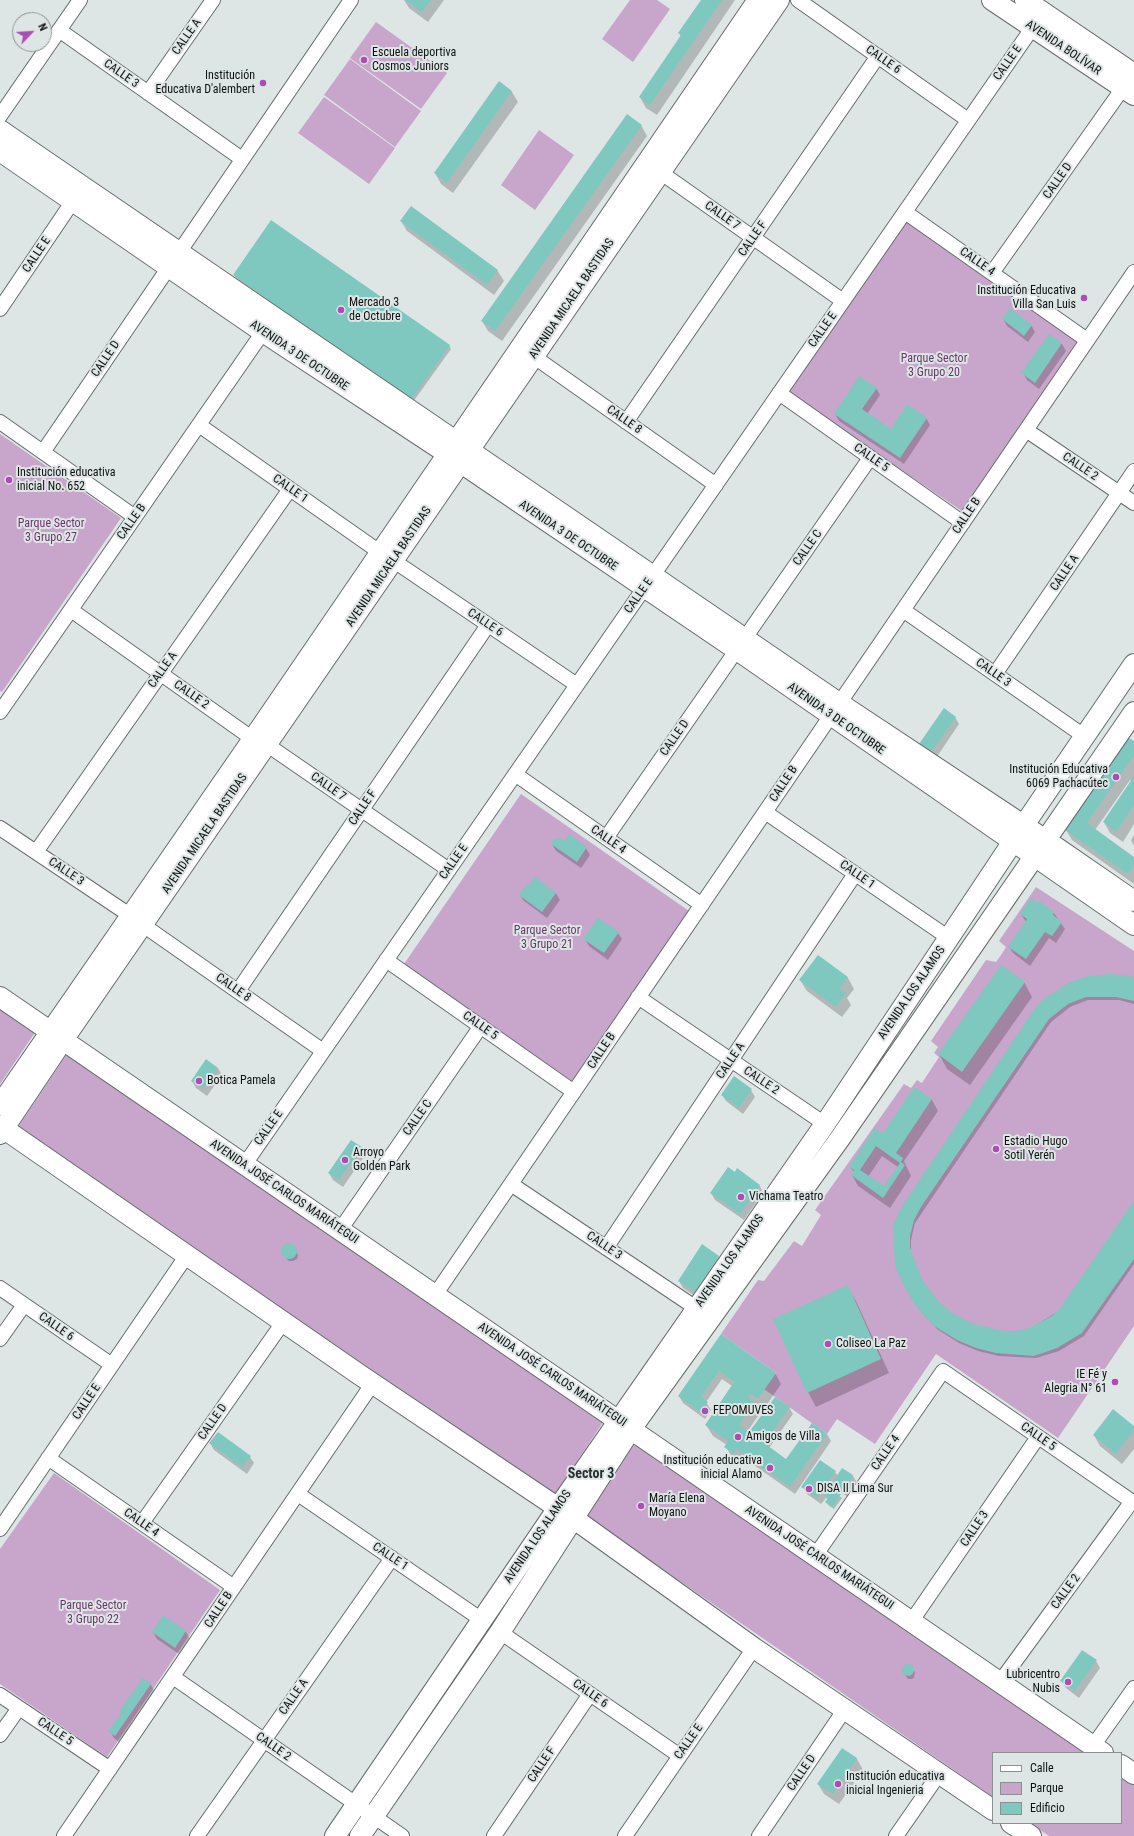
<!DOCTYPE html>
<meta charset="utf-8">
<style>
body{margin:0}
#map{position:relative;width:1134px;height:1836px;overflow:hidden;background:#dee6e5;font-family:"Roboto Condensed",sans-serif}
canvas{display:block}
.legend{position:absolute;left:992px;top:1752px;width:130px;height:72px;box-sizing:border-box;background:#dee6e5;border:1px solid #8b9190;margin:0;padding:5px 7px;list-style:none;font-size:12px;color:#0e1111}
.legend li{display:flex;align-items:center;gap:8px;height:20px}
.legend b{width:20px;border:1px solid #8b9190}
.north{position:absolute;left:12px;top:12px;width:40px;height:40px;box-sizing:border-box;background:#dee6e5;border:1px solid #8b9190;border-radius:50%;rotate:65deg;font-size:11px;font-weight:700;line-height:16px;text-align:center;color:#0e1111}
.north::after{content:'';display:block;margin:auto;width:14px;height:18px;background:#ac4cb4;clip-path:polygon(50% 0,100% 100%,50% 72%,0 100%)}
</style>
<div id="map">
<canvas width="1134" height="1836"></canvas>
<ul class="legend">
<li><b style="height:5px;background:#fff"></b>Calle</li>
<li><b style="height:11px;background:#c8a5ca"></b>Parque</li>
<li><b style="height:11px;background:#7ec8c0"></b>Edificio</li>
</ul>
<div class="north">N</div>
</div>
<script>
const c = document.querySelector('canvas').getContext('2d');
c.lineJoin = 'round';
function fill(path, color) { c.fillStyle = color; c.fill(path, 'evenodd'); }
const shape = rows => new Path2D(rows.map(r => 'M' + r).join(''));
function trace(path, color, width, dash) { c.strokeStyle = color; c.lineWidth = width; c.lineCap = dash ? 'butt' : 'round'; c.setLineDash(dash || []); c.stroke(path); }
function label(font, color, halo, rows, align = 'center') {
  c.font = font + ' "Roboto Condensed",sans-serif'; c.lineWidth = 4; c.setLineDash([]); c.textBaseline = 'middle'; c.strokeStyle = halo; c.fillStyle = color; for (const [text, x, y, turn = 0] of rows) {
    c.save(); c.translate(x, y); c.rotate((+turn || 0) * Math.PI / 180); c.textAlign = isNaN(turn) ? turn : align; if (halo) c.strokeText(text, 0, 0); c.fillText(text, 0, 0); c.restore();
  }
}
const green = shape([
 [630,0,657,0,670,9,633,62,602,39],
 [376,22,447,73,421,109,350,58],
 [350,59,421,111,395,147,324,95],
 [324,97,395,148,369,184,298,133],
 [539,130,574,155,535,210,501,185],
 [907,219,1078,340,962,511,788,393],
 [0,434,121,518,2,692,0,691],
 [521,794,689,911,572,1081,404,964],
 [1036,887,1134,951,1134,1326,1058,1438,936,1354,875,1444,837,1419,827,1434,764,1389,776,1373,721,1334,758,1280,764,1281,794,1241,802,1246,821,1215,815,1210,904,1084,911,1088,917,1080,922,1083,939,1057,934,1053,938,1047,931,1041,986,960,996,962,1001,955,1006,947,999,941],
 [0,1006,31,1027,34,1034,0,1084],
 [67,1054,603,1422,555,1495,16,1130],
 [638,1444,1088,1753,993,1753,993,1797,587,1517,585,1509,629,1447],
 [54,1473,220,1590,107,1757,0,1684,0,1549],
 [1121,1775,1134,1784,1134,1836,1049,1836,1030,1823,1121,1823]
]);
const shadow = shape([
 [404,0,444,0,428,22,409,8],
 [702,0,735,0,657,115,646,108,640,97,681,37,679,33],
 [499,83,512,92,518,102,453,193,441,184,435,173],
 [641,125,647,136,502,341,488,331,482,321],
 [401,221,497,270,504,281,494,295,407,231],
 [234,275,449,345,451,349,413,402,236,278],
 [1003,319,1031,325,1035,332,1028,342,1007,326],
 [1049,335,1062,344,1066,351,1039,389,1027,380,1023,373],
 [876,388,880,395,867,414,891,430,926,418,930,425,904,464,839,421,835,414],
 [955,717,959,724,936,758,925,751,921,744],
 [1134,742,1134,824,1123,842,1110,833,1104,822,1132,781,1130,780,1095,830,1134,858,1134,884,1072,840,1066,830],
 [1134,835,1134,846,1131,840],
 [552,844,586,848,590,855,581,868,556,851],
 [556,893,560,900,547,918,524,901,520,895],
 [1039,903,1054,913,1065,929,1056,943,1049,938,1030,966,1013,953,1009,947,1026,922,1021,914],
 [618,933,622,939,608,960,589,946,585,939],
 [818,956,848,978,854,989,847,998,851,1005,842,1017,807,991,800,980],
 [1134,978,1134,1004,1119,1000,1088,1000,1070,1007,1051,1022,915,1223,911,1240,911,1252,922,1282,938,1302,952,1314,970,1324,1002,1332,1016,1332,1029,1329,1059,1311,1134,1203,1134,1264,1084,1336,1059,1351,1036,1358,999,1356,978,1351,959,1343,937,1329,919,1309,894,1225,1036,1008],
 [1024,982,1032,997,970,1085,947,1069,939,1054],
 [218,1068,222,1075,207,1096,196,1088,192,1081],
 [734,1078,751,1090,755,1097,743,1114,726,1101,722,1095],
 [915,1088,932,1100,938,1111,904,1161,911,1176,890,1208,858,1186,852,1175,854,1172,850,1167,883,1135],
 [882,1156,898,1167,884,1188,868,1177],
 [351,1141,361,1148,365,1155,343,1187,333,1180,329,1173],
 [737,1170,760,1186,763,1193,744,1220,715,1200,711,1193],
 [288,1244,292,1245,298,1255,297,1259,293,1261,289,1261,283,1255,283,1248],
 [718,1256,722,1263,699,1299,683,1288,679,1281],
 [847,1286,856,1301,889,1373,816,1407,808,1392],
 [721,1335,775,1373,781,1384,764,1409,757,1404,755,1406,760,1413,747,1432,789,1407,793,1414,769,1448,786,1461,827,1434,831,1441,795,1494,744,1458,740,1464,732,1457,726,1447,727,1445,713,1436,706,1425,732,1386,722,1379,706,1402,711,1410,705,1419,683,1403,679,1396],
 [1134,1428,1134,1449,1122,1464,1100,1446,1094,1435],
 [210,1443,250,1457,254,1463,247,1474,214,1450],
 [842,1469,853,1476,857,1483,848,1497,837,1490,834,1486,831,1490,842,1498,834,1509,828,1505,827,1502,828,1499,826,1498,821,1504,807,1494,803,1487,835,1472,838,1476],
 [163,1617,186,1632,190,1639,179,1654,157,1639,153,1632],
 [1096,1661,1100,1668,1079,1698,1066,1688,1062,1681],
 [905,1665,909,1665,915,1672,914,1678,911,1679,908,1679,902,1671],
 [143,1679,151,1685,155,1692,119,1742,114,1738,110,1731],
 [842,1749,857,1759,863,1770,839,1804,824,1794,818,1784]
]);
const building = shape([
 [405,0,431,0,422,12],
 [701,0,722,0,650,105,639,97,681,35,678,33],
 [499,81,512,91,447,183,434,173],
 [627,114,642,125,495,331,481,321],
 [411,206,498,270,487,285,400,221],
 [271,220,450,345,411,400,233,275],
 [1010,308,1032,325,1024,336,1002,319],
 [1049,334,1062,343,1035,383,1021,373],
 [859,376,877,388,862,409,891,429,907,404,927,418,900,458,834,414],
 [944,708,956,717,931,752,919,744],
 [1129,738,1134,741,1134,755,1087,823,1134,857,1134,865,1128,874,1065,830],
 [1134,776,1134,805,1116,832,1103,822],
 [569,834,587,847,577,862,551,844,554,839,560,838,564,841],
 [535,877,556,893,542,912,519,895,527,884,529,885],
 [1031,898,1038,903,1039,901,1054,912,1053,915,1062,922,1052,936,1045,932,1026,959,1008,947,1027,919,1020,914],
 [598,918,619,932,604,953,583,939],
 [818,955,848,977,840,989,846,993,836,1007,799,980],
 [1001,965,1025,982,962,1072,938,1054],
 [1112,974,1134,977,1134,1001,1116,997,1086,997,1068,1004,1049,1019,921,1207,914,1220,910,1236,910,1247,922,1280,939,1302,952,1313,971,1323,1002,1331,1016,1331,1029,1328,1052,1316,1058,1311,1134,1201,1134,1259,1082,1333,1057,1348,1034,1356,996,1353,976,1348,957,1340,934,1326,916,1306,905,1288,895,1266,893,1225,903,1205,1035,1008,1045,998,1070,982,1089,976],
 [206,1059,218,1068,203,1089,191,1081],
 [734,1076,752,1089,739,1108,721,1095],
 [914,1087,932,1099,896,1153,903,1158,901,1162,905,1165,883,1198,851,1175,854,1170,849,1167,875,1128,883,1133],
 [876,1146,900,1163,884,1186,860,1170],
 [351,1140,362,1147,339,1180,328,1173],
 [728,1167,735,1172,737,1168,760,1185,740,1214,710,1193],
 '281 1251a8 8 0 1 1 16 0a8 8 0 1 1-16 0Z',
 [702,1244,719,1256,695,1292,678,1281],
 [848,1285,881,1359,807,1393,773,1319],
 [721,1334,776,1373,758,1399,751,1394,748,1397,754,1402,739,1425,749,1432,775,1397,790,1407,764,1443,786,1459,812,1423,827,1434,790,1487,737,1449,734,1454,724,1447,728,1441,705,1425,734,1382,719,1371,701,1397,708,1402,700,1412,678,1396],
 [1113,1409,1134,1426,1134,1430,1116,1454,1093,1435],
 [218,1432,251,1456,242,1467,209,1443],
 [820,1460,836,1471,817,1498,801,1487],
 [842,1468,853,1475,843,1491,832,1483],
 [829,1487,841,1494,832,1507,825,1502,828,1498,823,1495],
 [163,1615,186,1631,175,1648,152,1632],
 [1082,1650,1097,1660,1075,1691,1060,1681],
 '902 1670a6 6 0 1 1 12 0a6 6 0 1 1-12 0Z',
 [143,1678,151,1684,115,1736,108,1731,122,1712,120,1710],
 [842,1748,857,1758,833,1794,817,1784]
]);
const street = shape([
 [798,0,968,120],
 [59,30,242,159],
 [148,93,213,0],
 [0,116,80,0],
 [660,172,843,301],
 [905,212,1087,340],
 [992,273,1123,88],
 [0,309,73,201],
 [533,356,716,485],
 [779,393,963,523],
 [0,422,135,517],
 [626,422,878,56],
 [199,425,381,553],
 [1026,430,1134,503],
 [43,452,351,0],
 [394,561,577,685],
 [71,610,253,739],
 [903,610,1084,736],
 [995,674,1134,471],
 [0,712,263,332],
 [266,744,449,870],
 [515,774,702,905],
 [765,812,949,938],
 [0,828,131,916],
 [606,838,870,458],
 [36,852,290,489],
 [143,925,323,1051],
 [386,960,574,1092],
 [238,991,488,625],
 [638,997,825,1124],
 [245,1164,1033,27],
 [511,1184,696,1308],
 [340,1230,481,1026],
 [606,1248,855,874],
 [0,1288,112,1365],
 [435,1295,1134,272],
 [0,1339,24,1305],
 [48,1458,234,1587],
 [298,1494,482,1620],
 [142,1523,284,1321],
 [0,1529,187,1255],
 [815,1556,943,1371,1134,1503],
 [911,1622,1038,1437],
 [500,1632,680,1756],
 [173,1677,402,1836],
 [1000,1682,1132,1501],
 [0,1695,110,1769],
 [0,1735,19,1708],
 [1093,1746,1134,1688],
 [64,1836,373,1383],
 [197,1836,392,1558],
 [494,1836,590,1694],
 [625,1836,754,1648],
 [759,1836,845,1709],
 [896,1836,939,1774]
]);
const secondary = shape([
 [992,0,1134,95],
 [1025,0,1134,74],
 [0,130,839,703,1047,841,1134,901],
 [0,151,263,332,448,454,737,650,1134,925],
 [0,997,1103,1753],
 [0,1105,253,739,758,0],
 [0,1126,360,1375,573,1518,754,1648,993,1810],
 [0,1134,63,1040,779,0],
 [1121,1765,1134,1774],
 [1011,1823,1031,1836],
 [335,1836,558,1508,825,1124,1024,825,1134,664],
 [360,1836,500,1632,631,1429,841,1137,1134,712]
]);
const markers = [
 [364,60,4,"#ac4cb4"],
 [263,83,4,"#ac4cb4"],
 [1084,298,4,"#ac4cb4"],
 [341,310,4,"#ac4cb4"],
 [9,480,4,"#ac4cb4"],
 [1116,777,4,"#ac4cb4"],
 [199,1081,4,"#ac4cb4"],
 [996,1149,4,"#ac4cb4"],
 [345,1160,4,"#ac4cb4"],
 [741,1197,4,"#ac4cb4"],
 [828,1344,4,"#ac4cb4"],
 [1115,1382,4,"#ac4cb4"],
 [705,1411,4,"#ac4cb4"],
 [738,1437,4,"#ac4cb4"],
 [770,1468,4,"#ac4cb4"],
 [809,1489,4,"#ac4cb4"],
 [641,1506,4,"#ac4cb4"],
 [1068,1682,4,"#ac4cb4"],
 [838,1784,4,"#ac4cb4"]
];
const streetNames = [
 ["CALLE A",187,37,-55],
 ["AVENIDA BOLÍVAR",1063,48,34],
 ["CALLE 6",883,60,35],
 ["CALLE E",1008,63,-55],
 ["CALLE 3",121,74,35],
 ["CALLE D",1058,181,-55],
 ["CALLE 7",722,216,35],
 ["CALLE F",753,239,-55],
 ["CALLE E",37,255,-56],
 ["CALLE 4",977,262,35],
 ["AVENIDA MICAELA BASTIDAS",572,299,-56],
 ["CALLE E",823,330,-55],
 ["AVENIDA 3 DE OCTUBRE",299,356,34],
 ["CALLE D",106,359,-56],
 ["CALLE 8",624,420,35],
 ["CALLE 5",871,458,35],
 ["CALLE 2",1080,467,34],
 ["CALLE 1",290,489,35],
 ["CALLE B",967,516,-56],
 ["CALLE B",132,522,-55],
 ["AVENIDA 3 DE OCTUBRE",568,536,34],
 ["CALLE C",808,548,-55],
 ["AVENIDA MICAELA BASTIDAS",389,567,-56],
 ["CALLE A",1065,573,-56],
 ["CALLE E",639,596,-55],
 ["CALLE 6",485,623,34],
 ["CALLE A",163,670,-55],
 ["CALLE 3",993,673,35],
 ["CALLE 2",191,695,35],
 ["AVENIDA 3 DE OCTUBRE",836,719,35],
 ["CALLE D",675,738,-55],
 ["CALLE B",784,784,-56],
 ["CALLE 7",328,787,35],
 ["CALLE F",363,808,-56],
 ["AVENIDA MICAELA BASTIDAS",205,834,-56],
 ["CALLE 4",608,840,35],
 ["CALLE E",454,862,-55],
 ["CALLE 3",66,872,34],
 ["CALLE 1",857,875,35],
 ["CALLE 8",233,988,35],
 ["AVENIDA LOS ALAMOS",912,993,-56],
 ["CALLE 5",480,1026,35],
 ["CALLE B",602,1051,-56],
 ["CALLE A",731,1061,-56],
 ["CALLE 2",761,1081,34],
 ["CALLE C",418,1118,-55],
 ["CALLE E",269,1128,-55],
 ["AVENIDA JOSÉ CARLOS MARIÁTEGUI",284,1192,34],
 ["CALLE 3",604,1246,34],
 ["AVENIDA LOS ALAMOS",730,1261,-55],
 ["CALLE 6",56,1327,35],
 ["AVENIDA JOSÉ CARLOS MARIÁTEGUI",552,1375,34],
 ["CALLE E",87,1402,-56],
 ["CALLE D",213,1422,-55],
 ["CALLE 5",1038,1437,35],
 ["CALLE 4",886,1453,-55],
 ["CALLE 4",141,1523,35],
 ["CALLE 3",975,1529,-56],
 ["AVENIDA LOS ALAMOS",538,1537,-56],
 ["CALLE 1",390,1557,34],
 ["AVENIDA JOSÉ CARLOS MARIÁTEGUI",819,1558,34],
 ["CALLE 2",1066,1592,-54],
 ["CALLE B",219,1610,-56],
 ["CALLE 6",590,1694,35],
 ["CALLE A",294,1697,-55],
 ["CALLE 5",55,1732,34],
 ["CALLE E",689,1742,-55],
 ["CALLE 2",273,1747,35],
 ["CALLE F",542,1765,-56],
 ["CALLE D",802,1773,-56]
];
const poiNames = [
 ["Escuela deportiva",372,53],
 ["Cosmos Juniors",372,67],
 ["Institución",255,76,"right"],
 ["Educativa D'alembert",255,90,"right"],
 ["Institución Educativa",1076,291,"right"],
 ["Villa San Luis",1076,305,"right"],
 ["Mercado 3",349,303],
 ["de Octubre",349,317],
 ["Institución educativa",17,473],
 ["inicial No. 652",17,487],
 ["Institución Educativa",1108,770,"right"],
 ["6069 Pachacútec",1108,784,"right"],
 ["Botica Pamela",207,1081],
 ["Estadio Hugo",1004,1142],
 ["Sotil Yerén",1004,1156],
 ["Arroyo",353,1153],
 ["Golden Park",353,1167],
 ["Vichama Teatro",749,1197],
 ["Coliseo La Paz",836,1344],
 ["IE Fé y",1107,1375,"right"],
 ["Alegria N° 61",1107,1389,"right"],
 ["FEPOMUVES",713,1411],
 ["Amigos de Villa",746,1437],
 ["Institución educativa",762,1461,"right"],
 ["inicial Alamo",762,1475,"right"],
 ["DISA II Lima Sur",817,1489],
 ["María Elena",649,1499],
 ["Moyano",649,1513],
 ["Lubricentro",1060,1675,"right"],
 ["Nubis",1060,1689,"right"],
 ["Institución educativa",846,1777],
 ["inicial Ingenieria",846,1791]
];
const parkNames = [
 ["Parque Sector",934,359],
 ["3 Grupo 20",934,373],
 ["Parque Sector",51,524],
 ["3 Grupo 27",51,538],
 ["Parque Sector",547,931],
 ["3 Grupo 21",547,945],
 ["Parque Sector",93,1606],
 ["3 Grupo 22",93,1620]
];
const quarterNames = [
 ["Sector 3",591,1474]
];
fill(green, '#c8a5ca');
fill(shadow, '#0003');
fill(building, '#7ec8c0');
trace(street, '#666d6c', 16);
trace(secondary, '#666d6c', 22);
trace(street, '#fff', 14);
trace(secondary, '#fff', 20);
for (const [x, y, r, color] of markers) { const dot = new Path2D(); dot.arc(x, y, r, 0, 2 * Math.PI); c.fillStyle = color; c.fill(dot); trace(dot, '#dee6e5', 1.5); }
label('12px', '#0e1111', '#dee6e5', streetNames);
label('12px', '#0e1111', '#dee6e5', poiNames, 'left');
label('12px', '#69366c', '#dee6e5', parkNames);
label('bold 14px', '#292f2e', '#dee6e5', quarterNames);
</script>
